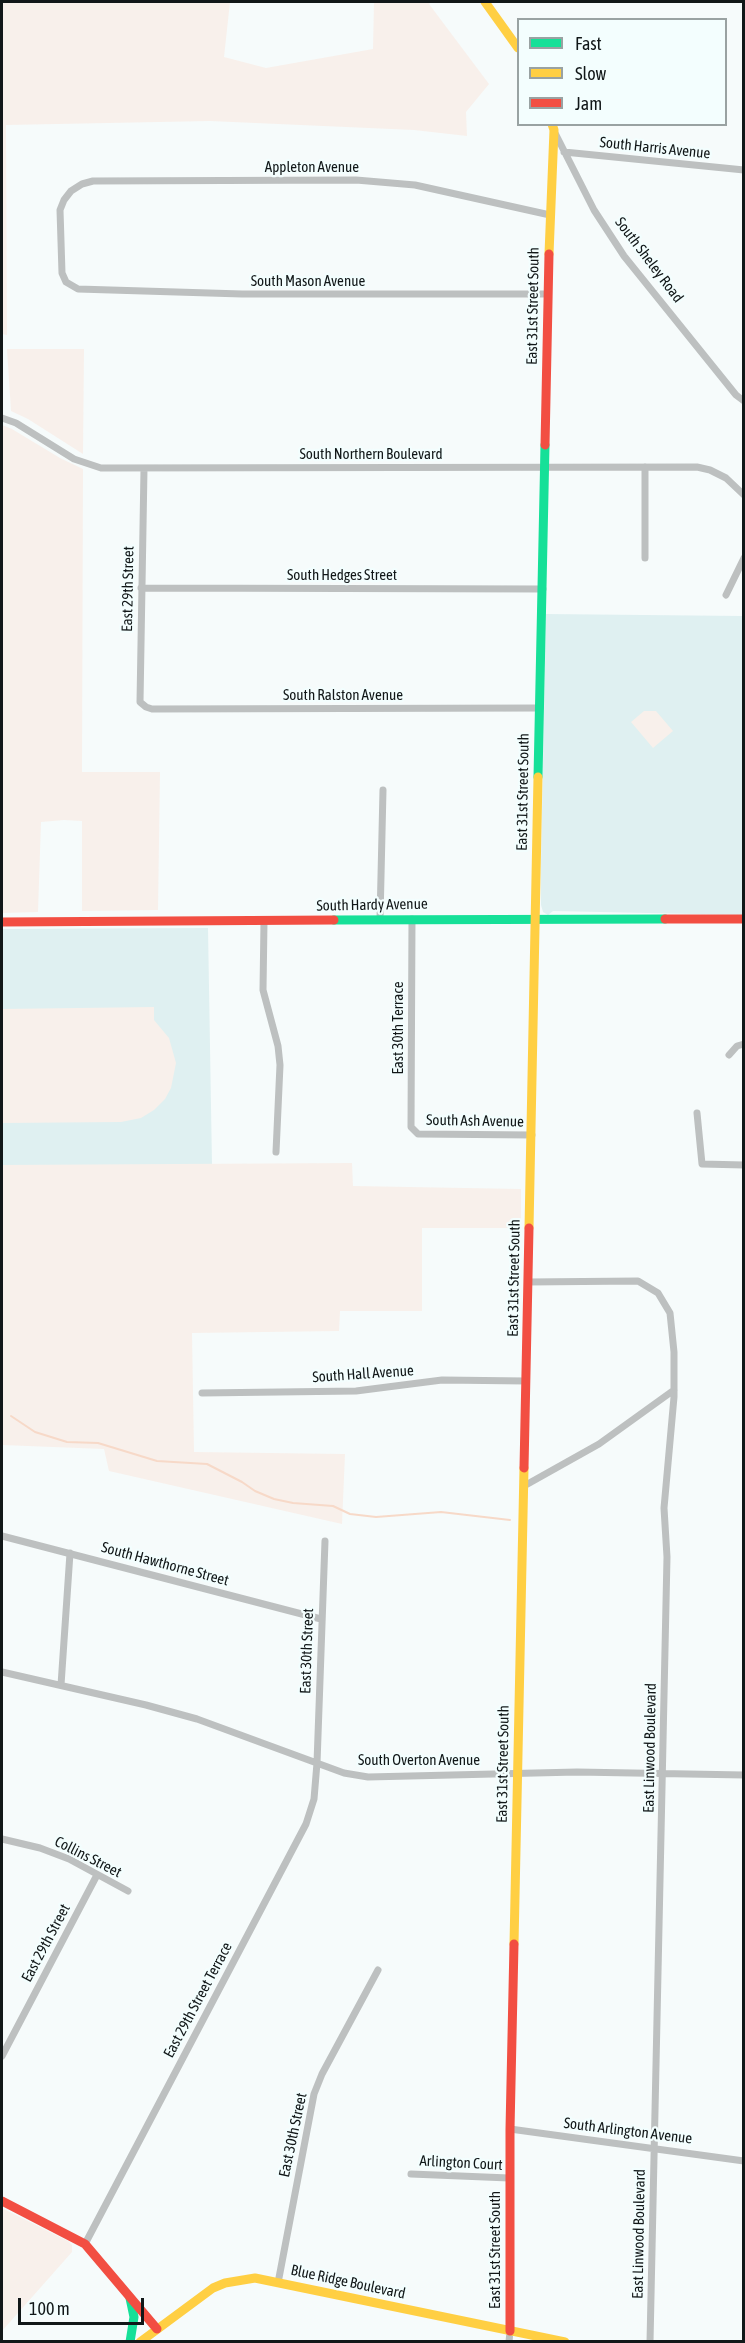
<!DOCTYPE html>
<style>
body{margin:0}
#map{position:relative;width:745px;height:2343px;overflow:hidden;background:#f6fbfb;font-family:"Asap Condensed",sans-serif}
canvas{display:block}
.frame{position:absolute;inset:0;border:3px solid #111718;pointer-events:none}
.legend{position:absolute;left:517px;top:18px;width:210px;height:108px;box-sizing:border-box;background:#f3fefe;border:2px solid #99a2a2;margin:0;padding:8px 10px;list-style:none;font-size:18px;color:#111718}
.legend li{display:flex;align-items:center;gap:12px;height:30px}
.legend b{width:30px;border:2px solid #99a2a2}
.scale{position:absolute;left:18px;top:2298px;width:126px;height:27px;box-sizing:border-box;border:3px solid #111718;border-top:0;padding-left:8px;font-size:18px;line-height:21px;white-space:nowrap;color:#111718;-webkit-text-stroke:4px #f3fefe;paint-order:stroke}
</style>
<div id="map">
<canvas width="745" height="2343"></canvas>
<div class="frame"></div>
<ul class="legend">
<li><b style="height:8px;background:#16e098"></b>Fast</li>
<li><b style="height:8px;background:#ffcf43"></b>Slow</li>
<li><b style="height:8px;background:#f24e42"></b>Jam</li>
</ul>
<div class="scale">100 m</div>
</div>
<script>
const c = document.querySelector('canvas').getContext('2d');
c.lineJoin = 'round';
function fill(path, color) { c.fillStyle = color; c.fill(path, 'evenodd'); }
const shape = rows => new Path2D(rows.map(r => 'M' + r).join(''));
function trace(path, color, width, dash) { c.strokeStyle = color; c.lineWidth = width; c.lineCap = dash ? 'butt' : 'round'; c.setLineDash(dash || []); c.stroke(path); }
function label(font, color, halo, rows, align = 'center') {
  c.font = font + ' "Asap Condensed",sans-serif'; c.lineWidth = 4.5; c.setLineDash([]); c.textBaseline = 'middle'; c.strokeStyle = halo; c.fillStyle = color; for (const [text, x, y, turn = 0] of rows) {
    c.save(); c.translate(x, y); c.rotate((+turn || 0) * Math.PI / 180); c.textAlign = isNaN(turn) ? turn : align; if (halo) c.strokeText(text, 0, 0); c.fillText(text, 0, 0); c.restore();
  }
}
const built = shape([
 [546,614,743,616,743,915,553,911,548,915,543,912,541,905,541,862],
 [208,928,212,1165,2,1165,2,929]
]);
const green = shape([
 [2,2,230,2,224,57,266,68,373,49,374,2,431,2,429,4,489,84,466,112,467,136,414,130,210,121,6,125,7,335,2,334],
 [7,349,84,349,83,454,28,419,11,411],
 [2,425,12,429,60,458,83,469,82,772,160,772,158,910,82,911,82,821,64,820,41,822,38,912,2,913],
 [644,711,656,711,673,731,653,748,631,722],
 [154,1007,154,1020,169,1038,176,1063,171,1088,165,1099,154,1110,141,1118,121,1122,2,1123,2,1009],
 [352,1163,353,1186,521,1189,521,1228,422,1228,422,1311,340,1311,339,1331,192,1333,194,1452,345,1454,342,1524,109,1471,104,1449,2,1445,2,1165],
 [2,2208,68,2241,72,2245,72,2252,2,2331]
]);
const stream = shape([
 [11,1416,35,1432,67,1442,98,1443,157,1461,207,1464,242,1482,255,1491,274,1499,293,1503,333,1506,350,1514,376,1517,441,1512,510,1520]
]);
const street = shape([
 [555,133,594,210,624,256,736,395,744,401],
 [564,152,744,170],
 [548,294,242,294,78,289,66,282,62,273,60,210,64,200,71,191,82,184,93,181,356,180,415,185,550,215],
 [2,418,16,423,74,459,101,468,697,467,710,470,726,478,744,495],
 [144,469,140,702,146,707,152,709,540,708],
 [645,558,645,467],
 [141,588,543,589],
 [726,595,744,558],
 [380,919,383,790],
 [412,919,411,1127,418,1134,532,1135],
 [264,922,263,990,278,1046,280,1065,276,1152],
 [729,1055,737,1046,744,1044],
 [697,1113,702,1164,744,1165],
 [528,1282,638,1281,658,1293,670,1313,674,1352,674,1397,664,1508,667,1557,650,2342],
 [202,1393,356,1391,442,1380,526,1381],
 [524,1486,599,1444,674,1390],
 [2,1536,321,1619],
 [2,1672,146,1705,197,1719,344,1773,368,1777,577,1772,744,1775],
 [61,1685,70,1553],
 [2,1839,40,1848,69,1859,128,1891],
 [2,2056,97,1875],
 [510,2129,744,2161],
 [411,2174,509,2178],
 [85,2244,306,1824,314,1799,317,1763,325,1541],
 [278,2283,314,2094,322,2074,378,1970],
 [509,2342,510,2331]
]);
const fast = shape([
 [538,777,545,445],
 [334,920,665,919],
 [130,2298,134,2317,130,2342]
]);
const slow = shape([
 [485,2,518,48],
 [549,254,554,130,552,124],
 [529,1228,538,777],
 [514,1944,524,1468],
 [140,2342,213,2288,225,2283,255,2278,565,2342]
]);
const jam = shape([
 [545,445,549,254],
 [665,919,744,919],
 [2,922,334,920],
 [524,1468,529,1228],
 [2,2201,85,2244,157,2329],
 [510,2331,510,2129,514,1944]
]);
const streetNames = [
 ["South Harris Avenue",655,148,6],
 ["Appleton Avenue",312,167],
 ["South Sheley Road",649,260,53],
 ["South Mason Avenue",308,281],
 ["East 31st Street South",533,306,-89],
 ["South Northern Boulevard",371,454],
 ["South Hedges Street",342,575],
 ["East 29th Street",128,589,-89],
 ["South Ralston Avenue",343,695],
 ["East 31st Street South",523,792,-89],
 ["South Hardy Avenue",372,905,-1],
 ["East 30th Terrace",398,1028,-90],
 ["South Ash Avenue",475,1121,1],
 ["East 31st Street South",514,1278,-89],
 ["South Hall Avenue",363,1374,-4],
 ["South Hawthorne Street",165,1564,15],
 ["East 30th Street",307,1651,-88],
 ["East Linwood Boulevard",650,1748,-89],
 ["South Overton Avenue",419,1760],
 ["East 31st Street South",503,1764,-89],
 ["Collins Street",88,1857,27],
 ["East 29th Street",46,1943,-62],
 ["East 29th Street Terrace",198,2000,-62],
 ["South Arlington Avenue",628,2131,7],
 ["East 30th Street",293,2135,-78],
 ["Arlington Court",461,2163,3],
 ["East Linwood Boulevard",639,2234,-89],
 ["East 31st Street South",495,2250,-90],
 ["Blue Ridge Boulevard",348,2282,12]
];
fill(built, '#dff0f1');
fill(green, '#f8f0eb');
trace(stream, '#f7d9c8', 2);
trace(street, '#bdc0c0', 7);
trace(fast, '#16e098', 9);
trace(slow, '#ffcf43', 9);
trace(jam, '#f24e42', 9);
label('15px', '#111718', '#f3fefe', streetNames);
</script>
